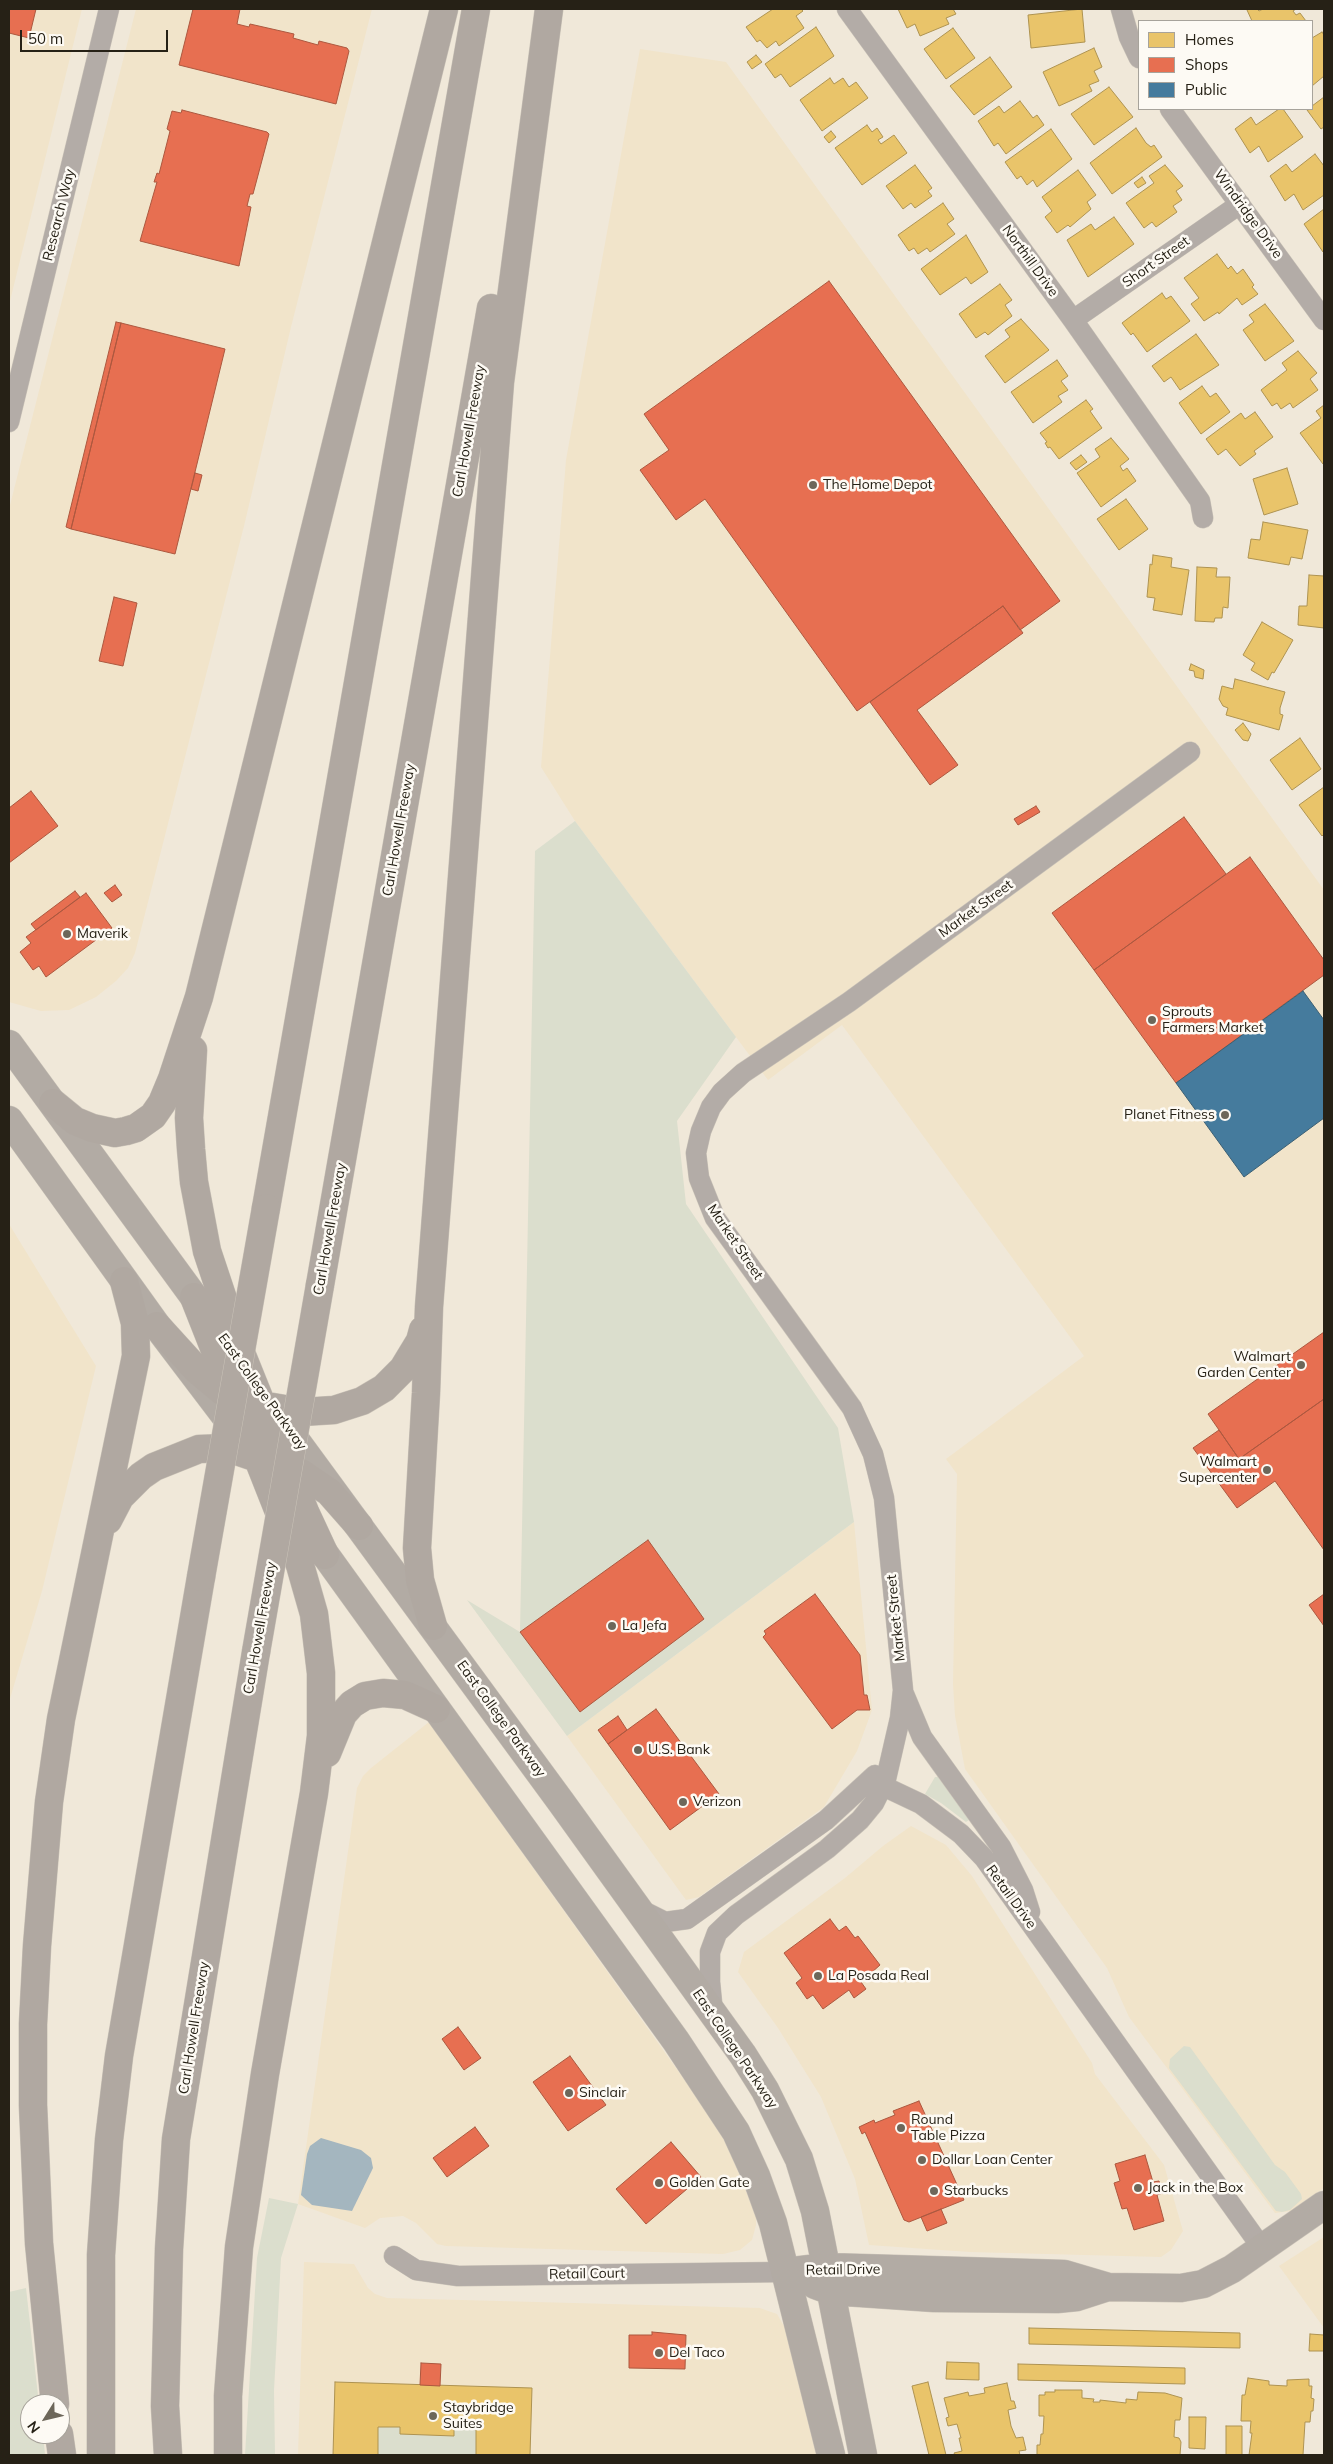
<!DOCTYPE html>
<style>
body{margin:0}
#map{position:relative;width:1333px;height:2464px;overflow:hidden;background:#f0e8d9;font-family:Mulish,sans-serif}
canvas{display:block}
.frame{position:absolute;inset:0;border:10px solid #262116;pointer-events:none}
.legend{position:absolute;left:1138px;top:20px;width:175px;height:90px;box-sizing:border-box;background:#fdfaf4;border:1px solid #a7a39b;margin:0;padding:6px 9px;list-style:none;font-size:15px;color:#262116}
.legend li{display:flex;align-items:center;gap:10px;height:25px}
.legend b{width:25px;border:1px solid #a7a39b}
.north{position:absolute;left:20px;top:2394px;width:50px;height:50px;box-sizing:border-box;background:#fdfaf4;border:1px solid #a7a39b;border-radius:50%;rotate:234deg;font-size:14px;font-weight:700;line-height:20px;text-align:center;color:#262116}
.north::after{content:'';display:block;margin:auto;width:18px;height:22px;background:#6d675a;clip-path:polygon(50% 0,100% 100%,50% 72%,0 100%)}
.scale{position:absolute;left:20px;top:30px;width:148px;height:22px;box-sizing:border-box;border:2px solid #262116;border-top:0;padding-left:6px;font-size:15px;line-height:18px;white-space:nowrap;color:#262116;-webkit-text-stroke:4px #fdfaf4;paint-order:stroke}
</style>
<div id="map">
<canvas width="1333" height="2464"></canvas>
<div class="frame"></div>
<ul class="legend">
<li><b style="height:14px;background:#e9c46a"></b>Homes</li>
<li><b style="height:14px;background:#e76f51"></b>Shops</li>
<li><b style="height:14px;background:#457b9d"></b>Public</li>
</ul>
<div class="north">N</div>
<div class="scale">50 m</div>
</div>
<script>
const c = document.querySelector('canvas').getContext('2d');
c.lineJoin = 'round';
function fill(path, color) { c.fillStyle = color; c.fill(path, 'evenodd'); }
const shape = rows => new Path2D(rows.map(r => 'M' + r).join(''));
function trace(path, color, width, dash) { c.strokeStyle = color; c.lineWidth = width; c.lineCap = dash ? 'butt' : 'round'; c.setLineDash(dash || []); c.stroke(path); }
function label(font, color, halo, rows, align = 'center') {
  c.font = font + ' Mulish,sans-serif'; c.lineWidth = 5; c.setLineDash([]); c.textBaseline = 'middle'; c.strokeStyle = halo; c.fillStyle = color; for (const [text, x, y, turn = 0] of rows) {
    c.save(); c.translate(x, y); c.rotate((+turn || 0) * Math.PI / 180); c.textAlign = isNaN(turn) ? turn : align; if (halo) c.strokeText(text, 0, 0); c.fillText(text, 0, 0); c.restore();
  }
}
const built = shape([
 [9,9,82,9,9,305],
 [136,9,372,9,291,327,244,526,135,953,128,968,116,981,96,997,69,1010,41,1011,9,1002,9,509],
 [640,49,726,62,1324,890,1324,2188,1291,2211,1275,2213,1129,2017,1107,1968,965,1769,955,1716,953,1684,957,1474,946,1459,1084,1356,842,1025,768,1080,575,821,541,767,566,460],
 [9,1224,96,1366,42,1591,9,1702],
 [854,1522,872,1710,857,1751,824,1807,699,1897,686,1900,567,1736],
 [429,1722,711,2117,727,2145,756,2215,756,2225,752,2240,740,2250,723,2254,446,2246,437,2244,416,2223,403,2216,380,2218,365,2228,298,2204,357,1788,363,1776,371,1768],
 [911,1826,946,1845,972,1876,1092,2063,1095,2074,1164,2165,1183,2231,1171,2250,1161,2257,970,2252,869,2245,855,2179,821,2097,778,2028,738,1972,744,1952,845,1878,883,1846],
 [1324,2237,1324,2328,1279,2266],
 [304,2262,354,2264,368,2288,375,2294,387,2298,760,2308,771,2312,777,2314,788,2333,817,2455,298,2455]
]);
const green = shape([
 [575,821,736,1037,677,1121,686,1204,838,1428,854,1522,567,1736,467,1600,520,1632,535,851],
 [935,1777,938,1777,969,1820,966,1822,941,1803,925,1794],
 [1184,2046,1190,2047,1275,2165,1285,2172,1301,2194,1302,2199,1290,2210,1282,2212,1276,2211,1169,2068,1170,2059],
 [269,2198,298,2204,281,2258,274,2391,275,2455,245,2455,257,2258],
 [26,2288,39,2404,30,2404,30,2434,43,2434,45,2455,9,2455,9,2292],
 [378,2427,400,2427,400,2434,453,2436,454,2429,476,2429,476,2455,378,2455]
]);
const water = shape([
 [321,2138,361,2150,371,2158,373,2168,352,2211,312,2205,301,2195,307,2154,310,2146]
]);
const homes = shape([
 [773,9,801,9,803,11,796,16,804,28,779,46,776,41,767,48,760,40,757,42,746,27,773,9],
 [898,9,953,9,956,14,946,18,949,24,920,36,915,24,907,28,898,9],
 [1082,9,1085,42,1031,48,1028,15,1082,9],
 [1249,9,1257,9,1259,11,1263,9,1296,9,1293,11,1296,15,1300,13,1306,21,1252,21,1247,10,1249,9],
 [816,27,834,56,790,87,781,74,775,78,765,64,816,27],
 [953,28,975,58,946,79,924,49,953,28],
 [1322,32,1324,35,1324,76,1312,86,1312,38,1322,32],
 [1094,48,1102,67,1094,71,1099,81,1089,85,1092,91,1059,106,1043,72,1094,48],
 [756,55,762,62,752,69,747,62,756,55],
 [990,57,1012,87,974,115,950,86,990,57],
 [830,78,834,84,843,78,849,87,856,82,868,98,822,131,800,100,830,78],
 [1109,87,1133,117,1094,145,1071,114,1109,87],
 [1324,97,1324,127,1321,129,1307,110,1312,109,1312,106,1324,97],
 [1020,101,1033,118,1037,115,1044,125,1006,154,998,143,994,146,978,121,999,106,1004,113,1020,101],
 [1279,109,1283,109,1303,137,1268,162,1259,146,1250,153,1235,129,1251,117,1256,125,1279,109],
 [867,125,872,132,877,128,883,137,878,140,881,144,894,135,907,153,862,185,835,148,867,125],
 [1136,128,1146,143,1151,147,1154,145,1162,157,1112,194,1090,163,1136,128],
 [1051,129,1072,159,1037,187,1033,180,1027,185,1021,176,1017,179,1005,162,1051,129],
 [831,131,836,137,829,143,824,137,831,131],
 [1315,154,1324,166,1324,195,1303,210,1294,194,1285,201,1270,176,1286,164,1292,172,1315,154],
 [915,165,932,188,928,191,932,196,915,208,911,203,903,209,886,186,915,165],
 [1165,165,1183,186,1176,191,1182,200,1173,206,1177,212,1156,227,1152,222,1144,228,1126,203,1154,183,1149,176,1165,165],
 [1078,170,1096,195,1087,202,1091,209,1070,227,1068,225,1057,233,1045,217,1052,211,1042,197,1078,170],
 [1142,177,1146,183,1138,188,1134,183,1142,177],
 [943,203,954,219,947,224,955,234,930,252,927,248,918,254,914,248,909,251,898,235,943,203],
 [1324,209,1324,251,1323,252,1304,224,1324,209],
 [1114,217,1134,244,1088,277,1067,240,1091,224,1095,230,1114,217],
 [966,235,988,272,971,284,966,277,940,295,921,269,966,235],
 [1217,254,1228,269,1231,266,1237,274,1243,269,1254,285,1252,287,1258,294,1242,305,1237,298,1219,314,1218,312,1204,321,1191,304,1199,298,1184,278,1217,254],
 [1000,284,1012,300,1005,305,1012,316,988,335,985,332,976,338,959,314,1000,284],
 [1162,293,1166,299,1171,296,1190,321,1147,352,1133,333,1131,335,1122,323,1162,293],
 [1265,304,1294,341,1265,361,1243,330,1254,322,1249,315,1265,304],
 [1021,319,1049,350,1005,383,985,356,1010,337,1005,330,1021,319],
 [1196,334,1219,365,1180,390,1171,377,1164,382,1152,366,1196,334],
 [1298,351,1317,373,1310,379,1318,390,1293,408,1290,403,1281,409,1277,403,1272,406,1261,390,1287,370,1282,363,1298,351],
 [1057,360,1068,376,1061,381,1068,390,1058,396,1062,402,1033,423,1011,392,1057,360],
 [1202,386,1210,397,1216,393,1230,412,1201,434,1179,403,1202,386],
 [1086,400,1093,409,1090,411,1102,428,1059,459,1050,447,1048,448,1045,443,1047,442,1040,433,1086,400],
 [1324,405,1324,463,1323,464,1300,433,1321,418,1316,411,1324,405],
 [1255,412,1273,437,1254,451,1256,454,1240,466,1226,449,1218,455,1206,439,1241,413,1245,419,1255,412],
 [1111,438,1129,459,1120,466,1123,471,1127,468,1136,481,1101,507,1077,473,1100,457,1095,449,1111,438],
 [1081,455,1087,462,1076,470,1070,463,1081,455],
 [1287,468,1298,504,1264,515,1253,479,1287,468],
 [1126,499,1148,529,1119,550,1097,519,1126,499],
 [1263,522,1308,530,1302,559,1291,557,1289,565,1248,558,1251,539,1260,540,1263,522],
 [1153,555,1172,558,1171,567,1189,570,1182,615,1153,610,1155,598,1147,597,1150,564,1152,565,1153,555],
 [1197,567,1217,568,1216,577,1230,577,1228,608,1223,607,1222,618,1215,618,1214,622,1195,621,1197,567],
 [1309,575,1324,576,1324,628,1298,625,1299,606,1307,606,1309,575],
 [1262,622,1293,640,1274,673,1272,672,1268,680,1251,670,1255,663,1243,655,1262,622],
 [1191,664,1204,670,1203,679,1195,677,1194,671,1189,670,1191,664],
 [1235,679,1285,692,1280,708,1280,714,1283,715,1279,730,1226,715,1228,708,1223,706,1219,699,1222,686,1233,689,1235,679],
 [1243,723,1251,734,1248,741,1243,740,1235,730,1243,723],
 [1300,738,1321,769,1292,790,1270,760,1300,738],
 [1324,787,1324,834,1322,836,1299,805,1324,787],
 [1029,2328,1240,2333,1240,2348,1029,2344,1029,2328],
 [1310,2334,1324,2335,1324,2351,1309,2351,1310,2334],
 [947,2362,979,2363,979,2380,946,2379,947,2362],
 [1018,2364,1185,2368,1185,2384,1018,2380,1018,2364],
 [1248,2378,1269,2381,1269,2385,1287,2386,1287,2380,1309,2379,1309,2386,1312,2386,1311,2398,1314,2399,1313,2411,1311,2411,1310,2422,1305,2422,1303,2455,1249,2455,1252,2433,1250,2433,1251,2421,1241,2421,1242,2395,1245,2395,1248,2378],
 [335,2382,532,2388,530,2455,476,2455,476,2429,454,2429,454,2436,400,2434,400,2427,378,2427,378,2455,333,2455,335,2382],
 [928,2382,946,2455,929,2455,912,2386,928,2382],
 [1007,2383,1011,2401,1014,2401,1016,2408,1008,2410,1011,2426,1016,2438,1023,2437,1026,2450,1019,2451,1020,2455,955,2455,954,2453,962,2451,959,2438,961,2438,957,2424,948,2426,946,2418,949,2417,944,2398,968,2392,969,2396,985,2393,984,2388,1007,2383],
 [1055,2390,1082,2390,1082,2398,1094,2399,1093,2402,1100,2402,1100,2400,1126,2403,1126,2399,1137,2400,1138,2392,1165,2393,1182,2398,1180,2420,1175,2420,1174,2437,1179,2438,1181,2442,1180,2455,1037,2455,1037,2445,1040,2445,1041,2434,1043,2434,1044,2416,1039,2416,1039,2395,1045,2395,1045,2392,1055,2392,1055,2390],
 [1189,2417,1206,2417,1205,2449,1189,2448,1189,2417],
 [1226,2426,1242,2426,1242,2455,1226,2455,1226,2426]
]);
const shops = shape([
 [9,9,36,9,29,38,9,33,9,9],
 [193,9,240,9,237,24,249,27,250,24,294,34,293,38,318,45,319,41,347,48,349,51,336,104,179,65,193,9],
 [182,110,267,132,269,134,253,194,250,194,247,206,251,207,239,266,140,241,157,182,154,182,157,173,159,174,170,131,167,129,172,111,181,113,182,110],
 [829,281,1060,601,1020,630,1003,606,857,711,705,499,676,520,640,470,669,450,644,414,829,281],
 [116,322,121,323,71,529,66,527,116,322],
 [121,323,225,349,175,554,71,529,121,323],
 [195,473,202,475,198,491,191,489,195,473],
 [114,597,137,603,123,666,99,661,114,597],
 [1003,606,1023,633,917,710,958,765,930,785,870,702,1003,606],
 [31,791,58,826,9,863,9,808,31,791],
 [1036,806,1040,812,1018,825,1014,819,1036,806],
 [1184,817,1226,874,1094,970,1052,913,1184,817],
 [1250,857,1324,960,1324,975,1176,1083,1094,970,1250,857],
 [115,885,122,895,112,902,104,893,115,885],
 [75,891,80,897,36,930,31,924,75,891],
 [86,893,112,928,46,977,39,966,33,970,20,952,31,943,26,937,86,893],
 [1324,1332,1324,1399,1239,1459,1208,1414,1324,1332],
 [1324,1399,1324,1550,1275,1481,1237,1508,1193,1448,1219,1430,1239,1459,1324,1399],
 [648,1540,704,1619,580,1712,520,1632,648,1540],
 [815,1594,860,1655,864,1695,867,1695,870,1710,857,1710,832,1729,763,1637,766,1634,764,1631,815,1594],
 [1324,1594,1324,1626,1309,1605,1324,1594],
 [656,1709,719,1794,670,1830,608,1744,656,1709],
 [618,1716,627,1730,608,1744,598,1730,618,1716],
 [830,1919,839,1931,846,1926,855,1938,858,1936,880,1965,861,1982,866,1989,854,1998,849,1990,823,2009,813,1995,807,1999,796,1983,802,1978,784,1953,830,1919],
 [458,2027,481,2058,464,2070,442,2039,458,2027],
 [570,2056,606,2105,568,2131,533,2082,570,2056],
 [919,2101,964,2200,909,2222,904,2220,865,2132,862,2134,859,2127,874,2120,875,2123,895,2115,893,2111,919,2101],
 [475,2127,489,2146,447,2177,433,2158,475,2127],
 [671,2142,701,2177,646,2224,616,2189,671,2142],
 [1145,2155,1153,2182,1159,2181,1163,2193,1157,2195,1164,2221,1134,2230,1127,2208,1122,2209,1114,2183,1120,2181,1115,2164,1145,2155],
 [941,2209,947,2223,927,2231,921,2217,941,2209],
 [652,2332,686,2335,685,2369,629,2368,629,2335,652,2335,652,2332],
 [421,2363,441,2364,440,2386,420,2385,421,2363]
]);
const public = shape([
 [1303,991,1324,1020,1324,1118,1244,1177,1176,1083,1303,991]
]);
const street = shape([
 [847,9,1073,320,1200,501,1203,518],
 [1121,9,1129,37,1139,58],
 [1170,109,1324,320],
 [1073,320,1240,204],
 [9,422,109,9],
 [904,1694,922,1737,1001,1847,1023,1890,1030,1912],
 [865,1785,883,1786,921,1804,961,1834,984,1858,1262,2248],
 [639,1909,665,1922,687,1919,826,1820,875,1775],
 [713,2013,710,1982,710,1952,717,1933,736,1915,827,1849,860,1820,874,1803,886,1779,900,1718,903,1690,884,1498,873,1454,852,1408,715,1218,699,1178,696,1153,701,1131,711,1107,722,1092,743,1073,849,1002,1190,752],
 [394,2256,416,2270,458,2276,785,2272]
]);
const secondary = shape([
 [9,1044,208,1316],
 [9,1120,157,1326,239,1434],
 [283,1423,561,1802,743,2055,765,2090,799,2159,815,2211,863,2455],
 [311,1535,676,2041,736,2132,756,2176,773,2223,831,2455],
 [785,2272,826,2267,1064,2274,1108,2287,1181,2288,1203,2284,1232,2269,1324,2205],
 [815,2285,831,2291,934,2298,1057,2299,1077,2297,1108,2287]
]);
const highway = shape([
 [193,1050,189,1118,191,1149,194,1182,207,1251,241,1353,305,1512,325,1555],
 [53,1103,75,1121,92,1128,115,1133,126,1131,136,1128,153,1116,162,1103,172,1079,199,997,444,9],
 [266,1208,476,9],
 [320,1285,491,308],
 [194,1297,300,1565,314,1614,321,1673,321,1736,314,1793,265,2074,239,2247,228,2396,228,2455],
 [157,1326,197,1370,222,1391,255,1404,302,1412,334,1410,362,1401,384,1388,403,1369,420,1341,423,1330],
 [108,1520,120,1497,141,1476,154,1467,199,1449,228,1448,301,1473,329,1492,359,1526],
 [433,1626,420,1580,417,1548,426,1393,429,1307,500,382,549,9],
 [327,1753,343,1714,352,1704,365,1696,383,1693,405,1695,436,1709],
 [55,2404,39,2243,33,2105,33,2024,37,1946,49,1802,61,1719,136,1356,135,1323,124,1281],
 [59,2434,62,2455],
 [101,2455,101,2255,109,2140,119,2056,201,1577],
 [168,2455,165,2406,169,2249,176,2139,256,1652]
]);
const highwayBridge = shape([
 [201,1577,266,1208],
 [256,1652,320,1285]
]);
const markers = [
 [813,485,5,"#6d675a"],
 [67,934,5,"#6d675a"],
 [1152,1020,5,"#6d675a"],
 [1225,1115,5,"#6d675a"],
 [1301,1365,5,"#6d675a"],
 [1267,1470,5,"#6d675a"],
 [612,1626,5,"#6d675a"],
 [638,1750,5,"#6d675a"],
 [683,1802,5,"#6d675a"],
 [818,1976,5,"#6d675a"],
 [569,2093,5,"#6d675a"],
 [901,2128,5,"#6d675a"],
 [922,2160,5,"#6d675a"],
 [659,2183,5,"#6d675a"],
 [1138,2188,5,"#6d675a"],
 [934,2191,5,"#6d675a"],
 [659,2353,5,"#6d675a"],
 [433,2416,5,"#6d675a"]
];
const streetNames = [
 ["Windridge Drive",1248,214,54],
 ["Research Way",59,215,-76],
 ["Northill Drive",1030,261,54],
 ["Short Street",1156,262,-35],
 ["Carl Howell Freeway",469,431,-80],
 ["Carl Howell Freeway",399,830,-80],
 ["Market Street",976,909,-36],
 ["Carl Howell Freeway",330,1229,-80],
 ["Market Street",735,1242,56],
 ["East College Parkway",262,1392,54],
 ["Market Street",896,1618,-96],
 ["Carl Howell Freeway",260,1628,-80],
 ["East College Parkway",501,1719,54],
 ["Retail Drive",1011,1897,54],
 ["Carl Howell Freeway",194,2028,-81],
 ["East College Parkway",735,2049,56],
 ["Retail Drive",843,2270,-1],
 ["Retail Court",587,2274,-1]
];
const poiNames = [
 ["The Home Depot",823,485],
 ["Maverik",77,934],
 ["Sprouts",1162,1012],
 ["Farmers Market",1162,1028],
 ["Planet Fitness",1215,1115,"right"],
 ["Walmart",1291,1357,"right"],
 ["Garden Center",1291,1373,"right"],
 ["Walmart",1257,1462,"right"],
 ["Supercenter",1257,1478,"right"],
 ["La Jefa",622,1626],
 ["U.S. Bank",648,1750],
 ["Verizon",693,1802],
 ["La Posada Real",828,1976],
 ["Sinclair",579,2093],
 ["Round",911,2120],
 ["Table Pizza",911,2136],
 ["Dollar Loan Center",932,2160],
 ["Golden Gate",669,2183],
 ["Jack in the Box",1148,2188],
 ["Starbucks",944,2191],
 ["Del Taco",669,2353],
 ["Staybridge",443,2408],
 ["Suites",443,2424]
];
fill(built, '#f1e4ca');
fill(green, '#dbdecd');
fill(water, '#a4b6bf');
fill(homes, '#e9c46a');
trace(homes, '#ae9351', 1);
fill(shops, '#e76f51');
trace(shops, '#ad583f', 1);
fill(public, '#457b9d');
trace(public, '#3c6074', 1);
trace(street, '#cac3b8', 21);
trace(secondary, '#cac3b8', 29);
trace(highway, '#cac3b8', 29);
trace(street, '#b3aca7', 20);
trace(secondary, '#b2aba4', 28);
trace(highway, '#b0a8a1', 28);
trace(highwayBridge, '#cac3b8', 29, []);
trace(highwayBridge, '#b0a8a1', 28);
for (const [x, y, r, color] of markers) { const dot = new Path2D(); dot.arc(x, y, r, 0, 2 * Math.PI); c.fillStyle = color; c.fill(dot); trace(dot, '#fdfaf4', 2); }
label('14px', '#262116', '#fdfaf4', streetNames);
label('14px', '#262116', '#fdfaf4', poiNames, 'left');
</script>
